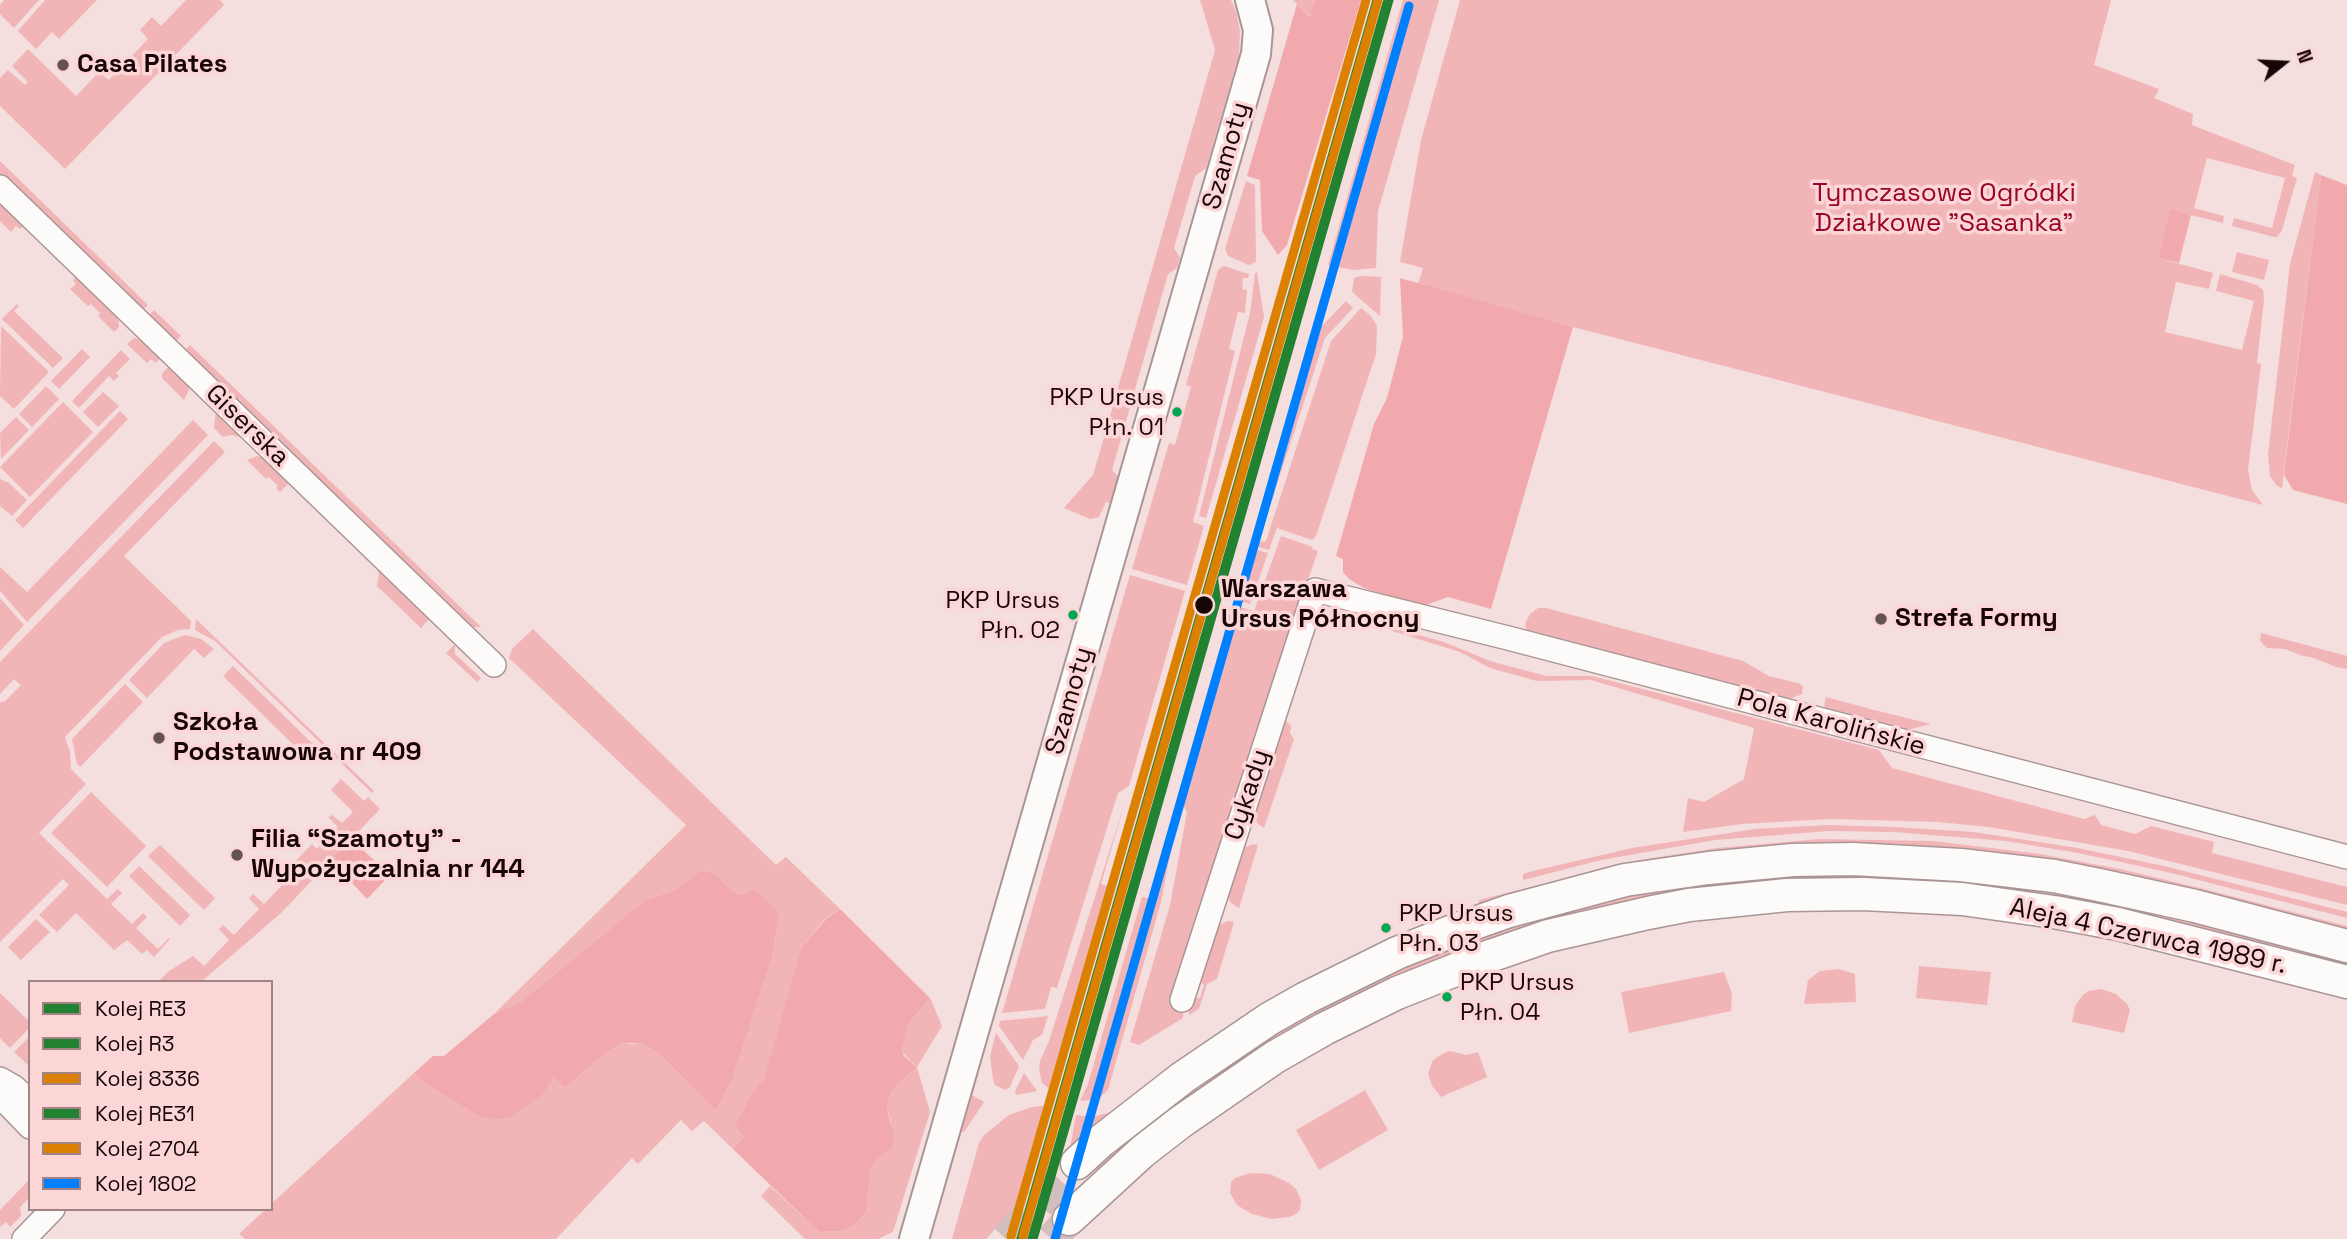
<!DOCTYPE html>
<meta charset="utf-8">
<style>
body{margin:0}
#map{position:relative;width:2347px;height:1239px;overflow:hidden;background:#f4dede;font-family:"Space Grotesk",sans-serif}
canvas{display:block}
.legend{position:absolute;left:28px;top:980px;width:245px;height:231px;box-sizing:border-box;background:#fcd6d6;border:2px solid #a18383;margin:0;padding:9px 12px;list-style:none;font-size:21px;color:#180607}
.legend li{display:flex;align-items:center;gap:14px;height:35px}
.legend b{width:35px;border:2px solid #a18383}
.north{position:absolute;left:2249px;top:28px;width:70px;height:70px;-webkit-text-stroke:5px #fcd6d6;paint-order:stroke;rotate:72deg;font-size:19px;font-weight:700;line-height:28px;text-align:center;color:#180607}
.north::after{content:'';display:block;margin:auto;width:24px;height:32px;background:#180607;clip-path:polygon(50% 0,100% 100%,50% 72%,0 100%)}
</style>
<div id="map">
<canvas width="2347" height="1239"></canvas>
<ul class="legend">
<li><b style="height:9px;background:#238132"></b>Kolej RE3</li>
<li><b style="height:9px;background:#238132"></b>Kolej R3</li>
<li><b style="height:9px;background:#dc8001"></b>Kolej 8336</li>
<li><b style="height:9px;background:#238132"></b>Kolej RE31</li>
<li><b style="height:9px;background:#dc8001"></b>Kolej 2704</li>
<li><b style="height:9px;background:#0080ff"></b>Kolej 1802</li>
</ul>
<div class="north">N</div>
</div>
<script>
const c = document.querySelector('canvas').getContext('2d');
c.lineJoin = 'round';
function fill(path, color) { c.fillStyle = color; c.fill(path, 'evenodd'); }
const shape = rows => new Path2D(rows.map(r => 'M' + r).join(''));
function trace(path, color, width, dash) { c.strokeStyle = color; c.lineWidth = width; c.lineCap = dash ? 'butt' : 'round'; c.setLineDash(dash || []); c.stroke(path); }
function label(font, color, halo, rows, align = 'center') {
  c.font = font + ' "Space Grotesk",sans-serif'; c.lineWidth = 7; c.setLineDash([]); c.textBaseline = 'middle'; c.strokeStyle = halo; c.fillStyle = color; for (const [text, x, y, turn = 0] of rows) {
    c.save(); c.translate(x, y); c.rotate((+turn || 0) * Math.PI / 180); c.textAlign = isNaN(turn) ? turn : align; if (halo) c.strokeText(text, 0, 0); c.fillText(text, 0, 0); c.restore();
  }
}
const green = shape([
 [4,0,39,0,14,28,0,14,0,5],
 [45,0,97,0,59,39,52,32,36,49,18,31],
 [186,0,220,0,224,5,65,169,0,106,0,78,8,70,25,85,28,82,12,66,28,49,76,96,99,72,109,80,148,39,140,30,152,17,161,26],
 [1200,0,1231,0,1236,12,1240,31,1239,55,1206,168,1195,176,1174,248,1180,258,1177,268,1168,274,1112,470,1118,476,1110,503,1106,502,1099,517,1090,519,1064,508,1093,475,1215,50],
 [1293,0,1315,0,1311,17,1297,4],
 [1403,0,1439,0,1378,211,1376,268,1353,270,1328,265],
 [1460,0,2111,0,2094,65,2159,89,2154,98,2193,114,2192,125,2295,165,2292,176,2297,178,2282,230,2277,237,2274,237,2232,226,2234,218,2272,228,2285,178,2207,158,2194,208,2224,216,2223,223,2170,210,2158,258,2213,273,2209,289,2176,282,2165,332,2242,350,2254,301,2216,291,2220,274,2257,285,2263,290,2264,300,2257,363,2261,364,2248,470,2252,490,2263,505,1573,327,1418,284,1423,268,1400,262,1421,140],
 [0,161,148,305,141,312,0,175],
 [2315,172,2321,175,2282,488,2277,486,2270,476,2268,454,2290,264],
 [1246,181,1255,185,1256,262,1249,265,1228,256,1225,249],
 [0,200,25,224,20,229,16,226,11,232,0,221],
 [2237,252,2269,260,2264,280,2232,272],
 [1224,266,1249,274,1248,278,1243,278,1242,289,1247,290,1245,313,1238,312,1229,349,1235,351,1193,522,1204,526,1187,585,1132,569,1169,443,1175,445,1191,387,1186,385,1218,270],
 [1257,272,1264,317,1206,518,1199,516,1250,313,1255,273],
 [78,275,118,314,119,327,114,332,98,316,100,313,91,304,88,306,70,289,76,284,73,280],
 [1360,276,1381,277,1380,316,1352,292,1354,278],
 [1346,301,1353,308,1325,338,1261,533,1259,532,1316,332],
 [17,304,19,306,14,311,63,358,53,368,2,319],
 [1361,308,1371,316,1377,326,1376,354,1316,536,1312,540,1277,528,1269,550,1255,546,1256,543,1266,541,1331,341],
 [154,310,181,336,174,343,147,317],
 [1,326,49,372,14,409,0,396],
 [134,338,143,340,162,356,156,363,151,359,147,363,127,344],
 [190,345,481,627,467,627,183,352],
 [82,349,90,357,59,389,51,381],
 [121,350,130,359,116,373,119,376,114,381,109,376,79,408,72,401],
 [170,365,187,383,189,390,184,400,162,378,162,374],
 [46,386,59,399,32,427,19,414],
 [103,392,119,406,98,427,83,412],
 [63,402,93,432,30,497,0,467],
 [120,411,128,419,23,528,15,520],
 [216,411,238,430,240,437,231,435,223,437,214,428],
 [16,417,29,430,1,459,0,433],
 [193,420,208,435,27,622,0,591,0,567,27,592],
 [214,441,225,452,124,556,191,621,190,629,178,630,162,637,65,737,70,752,71,769,86,784,39,833,107,899,118,889,122,893,111,904,132,924,143,913,147,917,136,928,158,949,169,938,170,939,154,957,147,950,142,954,127,940,114,950,76,913,57,932,39,915,69,885,63,879,0,942,0,703,2,701,4,702,21,685,14,679,0,694,0,662],
 [257,456,267,459,291,481,280,492,276,488,278,486,269,477,266,479,247,460],
 [0,479,9,483,27,500,12,516,0,506],
 [1281,536,1313,547,1312,549,1318,551,1270,690,1271,691,1171,1002,1183,1010,1183,1018,1139,1045,1130,1042,1170,905,1187,812,1181,801,1237,606,1254,611],
 [1254,549,1268,553,1250,604,1239,601],
 [377,568,431,617,421,628,377,586,379,574],
 [1130,575,1185,591,1129,786,1118,793,1057,988,1051,987,1045,1009,1002,1013],
 [0,598,24,625,0,651],
 [1538,608,1546,608,1743,661,1769,676,1801,684,1803,687,1802,694,1790,699,1532,634,1527,632,1525,624,1530,614],
 [1345,615,1444,642,1490,661,1546,676,1592,676,1879,750,1892,768,2084,819,2095,815,2101,825,2135,834,2151,826,2214,842,2212,853,2347,887,2347,905,2128,851,1989,827,1938,822,1830,819,1742,824,1683,832,1688,798,1704,802,1744,779,1754,728,1591,680,1537,681,1490,668,1460,652,1344,616],
 [196,619,374,791,372,793,215,641,195,630],
 [533,629,776,865,786,857,840,909,825,919,801,948,764,1080,753,1092,744,1136,733,1149,704,1121,692,1131,681,1120,638,1164,632,1158,556,1239,245,1239,239,1234,266,1209,271,1209,271,1204,414,1073,423,1082,478,1116,493,1120,555,1077,565,1088,603,1055,620,1044,643,1044,657,1052,716,1110,732,1080,772,958,779,913,743,894,735,893,714,873,703,870,675,890,645,900,522,1001,494,1014,686,825,509,658,512,649],
 [2261,633,2347,656,2347,669,2336,667,2311,657,2303,656,2285,649,2267,648,2260,641],
 [185,635,201,639,214,649,204,658,194,649,147,698,129,680,164,643],
 [455,644,455,654,481,678,477,682,446,653],
 [233,666,316,747,306,757,223,676],
 [125,684,143,702,80,767,77,764,72,739],
 [1826,697,1870,709,1931,724,1907,730,1826,708,1824,706],
 [1286,721,1291,726,1290,733,1294,739,1264,828,1258,824,1252,815,1282,723],
 [341,779,364,801,368,797,380,809,281,913,201,982,158,982,169,971,193,956,204,966,229,940,219,929,223,925,234,935,259,909,249,898,253,894,264,904,284,883,279,878,312,844,317,849,338,827,328,817,332,815,342,823,353,812,331,790],
 [91,792,146,846,107,887,51,833],
 [1126,799,1101,884,1110,887,1055,1078,1055,1093,1042,1083,1039,1070,1040,1061,1049,1041],
 [1178,814,1161,902,1108,1090,1098,1099,1080,1101,1088,1084,1142,897,1153,899],
 [1828,825,1894,827,1974,832,2078,848,2168,867,2347,912,2347,918,2167,872,2078,853,2006,841,1894,832,1829,831,1715,840,1601,860,1523,880,1523,874,1529,872,1632,848,1755,829],
 [1820,839,1933,841,2040,854,2120,869,2200,888,2347,926,2347,932,2002,855,1503,899,1479,904,1479,900,1634,861,1717,848],
 [1253,844,1258,845,1239,908,1230,902,1227,894,1241,849],
 [160,845,215,898,204,910,148,856],
 [139,866,190,915,180,926,129,876],
 [1895,873,2063,892,2186,919,2347,960,2347,969,2002,891,1533,927,1098,1173,1093,1165,1142,1124,1263,1038,1337,997,1407,964,1489,932,1643,891,1766,875],
 [36,919,50,932,21,960,8,947],
 [1229,921,1234,922,1217,979,1207,984,1199,1009,1189,1015,1189,1009,1194,997,1200,998,1204,985,1199,981,1217,925],
 [1919,966,1991,972,1987,1005,1916,998],
 [1839,969,1855,974,1856,1002,1804,1004,1808,980,1820,971],
 [1724,972,1732,994,1731,1011,1629,1033,1621,992],
 [2101,989,2116,994,2127,1004,2130,1010,2124,1033,2072,1022,2075,1006,2083,995,2088,991],
 [0,993,30,1022,30,1027,10,1048,0,1038],
 [930,998,942,1026,917,1067,930,1112,893,1232,878,1239,805,1239,761,1196,770,1186,819,1232,844,1231,855,1225,866,1212,871,1168,878,1157,891,1122,887,1108,890,1095,894,1088,917,1067,900,1050,909,1023],
 [1048,1016,1042,1035,1033,1040,1023,1060,999,1026,1000,1021],
 [996,1033,1019,1066,1010,1087,1005,1090,995,1085,993,1079,990,1056],
 [30,1036,30,1067,14,1052],
 [1450,1051,1466,1055,1478,1052,1487,1077,1441,1097,1432,1086,1428,1073,1433,1060,1444,1053],
 [1024,1073,1037,1091,1016,1095,1015,1091],
 [1365,1090,1388,1130,1319,1170,1296,1130],
 [972,1095,984,1102,964,1132,962,1132],
 [1042,1106,1051,1107,1025,1196,986,1239,952,1239,979,1143,984,1135,1009,1115,1032,1107],
 [1118,1110,1069,1154,1076,1115,1092,1117],
 [1250,1173,1270,1174,1289,1183,1296,1189,1301,1200,1300,1210,1296,1214,1289,1217,1271,1219,1252,1214,1237,1205,1230,1193,1231,1182,1235,1178],
 [29,1180,30,1197,20,1207,21,1216,10,1227,6,1222,0,1227,0,1210]
]);
const forest = shape([
 [1315,0,1361,0,1287,245,1278,255,1262,231,1260,180,1247,176,1297,4,1310,17],
 [2321,175,2347,185,2347,504,2293,490,2284,475],
 [2170,209,2191,215,2179,263,2158,258],
 [1400,278,1573,327,1491,609,1448,597,1426,605,1404,602,1364,588,1349,579,1343,572,1343,559,1336,556,1374,424,1387,398,1403,337],
 [351,839,390,875,367,899,331,860],
 [702,870,714,873,735,893,743,894,755,890,779,913,772,958,732,1080,716,1110,657,1052,643,1044,631,1043,620,1044,603,1055,565,1088,554,1077,542,1095,509,1117,493,1120,478,1116,423,1082,414,1073,433,1056,444,1056,494,1014,522,1001,645,900,675,890],
 [840,909,930,998,909,1023,901,1050,904,1056,917,1067,894,1088,890,1095,887,1108,894,1138,892,1148,878,1157,871,1168,866,1212,855,1225,844,1231,819,1232,733,1149,744,1136,735,1126,753,1092,764,1079,801,948,826,919]
]);
const secondaryTunnel = shape([
 [1006,1239,1077,1163],
 [1052,1239,1069,1219]
]);
const minor = shape([
 [0,187,494,665],
 [1182,1000,1315,590,1508,638,2347,857],
 [0,1079,14,1087,30,1102],
 [0,1096,30,1127],
 [24,1239,53,1209]
]);
const tertiary = shape([
 [914,1239,1256,54,1258,30,1250,0]
]);
const secondary = shape([
 [1077,1163,1101,1141,1182,1078,1269,1019,1306,998,1397,953,1455,930,1509,911,1625,880,1708,868,1793,860,1853,859,1961,865,2054,876,2099,885,2195,906,2347,946],
 [1069,1219,1142,1152,1182,1121,1275,1057,1324,1029,1397,993,1493,955,1548,936,1648,913,1689,905,1787,895,1863,894,1962,899,2054,912,2118,924,2347,982]
]);
const rail1 = shape([
 [1021,1239,1377,0]
]);
const rail2 = shape([
 [1032,1239,1387,3]
]);
const rail3 = shape([
 [1011,1236,1366,0]
]);
const rail4 = shape([
 [1033,1239,1389,0]
]);
const rail5 = shape([
 [1023,1236,1378,0]
]);
const rail6 = shape([
 [1055,1239,1409,6]
]);
const markers = [
 [63,65,7,"#655252"],
 [1177,412,6,"#00a651"],
 [1204,605,10,"#180607"],
 [1073,615,6,"#00a651"],
 [1881,619,7,"#655252"],
 [159,738,7,"#655252"],
 [237,855,7,"#655252"],
 [1386,928,6,"#00a651"],
 [1447,997,6,"#00a651"]
];
const busNames = [
 ["PKP Ursus",1164,398],
 ["Płn. 01",1164,428],
 ["PKP Ursus",1060,601],
 ["Płn. 02",1060,631],
 ["PKP Ursus",1399,914,"left"],
 ["Płn. 03",1399,944,"left"],
 ["PKP Ursus",1460,983,"left"],
 ["Płn. 04",1460,1013,"left"]
];
const poiNames = [
 ["Casa Pilates",77,65],
 ["Strefa Formy",1895,619],
 ["Szkoła",173,723],
 ["Podstawowa nr 409",173,753],
 ["Filia “Szamoty” -",251,840],
 ["Wypożyczalnia nr 144",251,870]
];
const streetNames = [
 ["Szamoty",1227,156,-74],
 ["Giserska",247,426,44],
 ["Szamoty",1070,701,-74],
 ["Pola Karolińskie",1831,723,15],
 ["Cykady",1248,795,-72],
 ["Aleja 4 Czerwca 1989 r.",2148,937,12]
];
const parkNames = [
 ["Tymczasowe Ogródki",1944,194],
 ["Działkowe \"Sasanka\"",1944,224]
];
const stopNames = [
 ["Warszawa",1221,590],
 ["Ursus Północny",1221,620]
];
fill(green, '#f1b5b7');
fill(forest, '#f2a9ad');
trace(secondaryTunnel, '#d3bebe', 32, [32, 16]);
trace(minor, '#a99595', 26);
trace(tertiary, '#a99595', 32);
trace(secondary, '#a99595', 35);
trace(minor, '#fdfafa', 23);
trace(tertiary, '#fdfafa', 28);
trace(secondary, '#fdfafa', 32);
trace(rail1, '#238132', 9);
trace(rail2, '#238132', 9);
trace(rail3, '#dc8001', 9);
trace(rail4, '#238132', 9);
trace(rail5, '#dc8001', 9);
trace(rail6, '#0080ff', 9);
for (const [x, y, r, color] of markers) { const dot = new Path2D(); dot.arc(x, y, r, 0, 2 * Math.PI); c.fillStyle = color; c.fill(dot); trace(dot, '#fcd6d6', 2.5); }
label('24px', '#180607', '#fcd6d6', busNames, 'right');
label('bold 26px', '#180607', '#fcd6d6', poiNames, 'left');
label('26px', '#180607', '#fcd6d6', streetNames);
label('26px', '#99042c', '#fcd6d6', parkNames);
label('bold 26px', '#180607', '#fcd6d6', stopNames, 'left');
</script>
